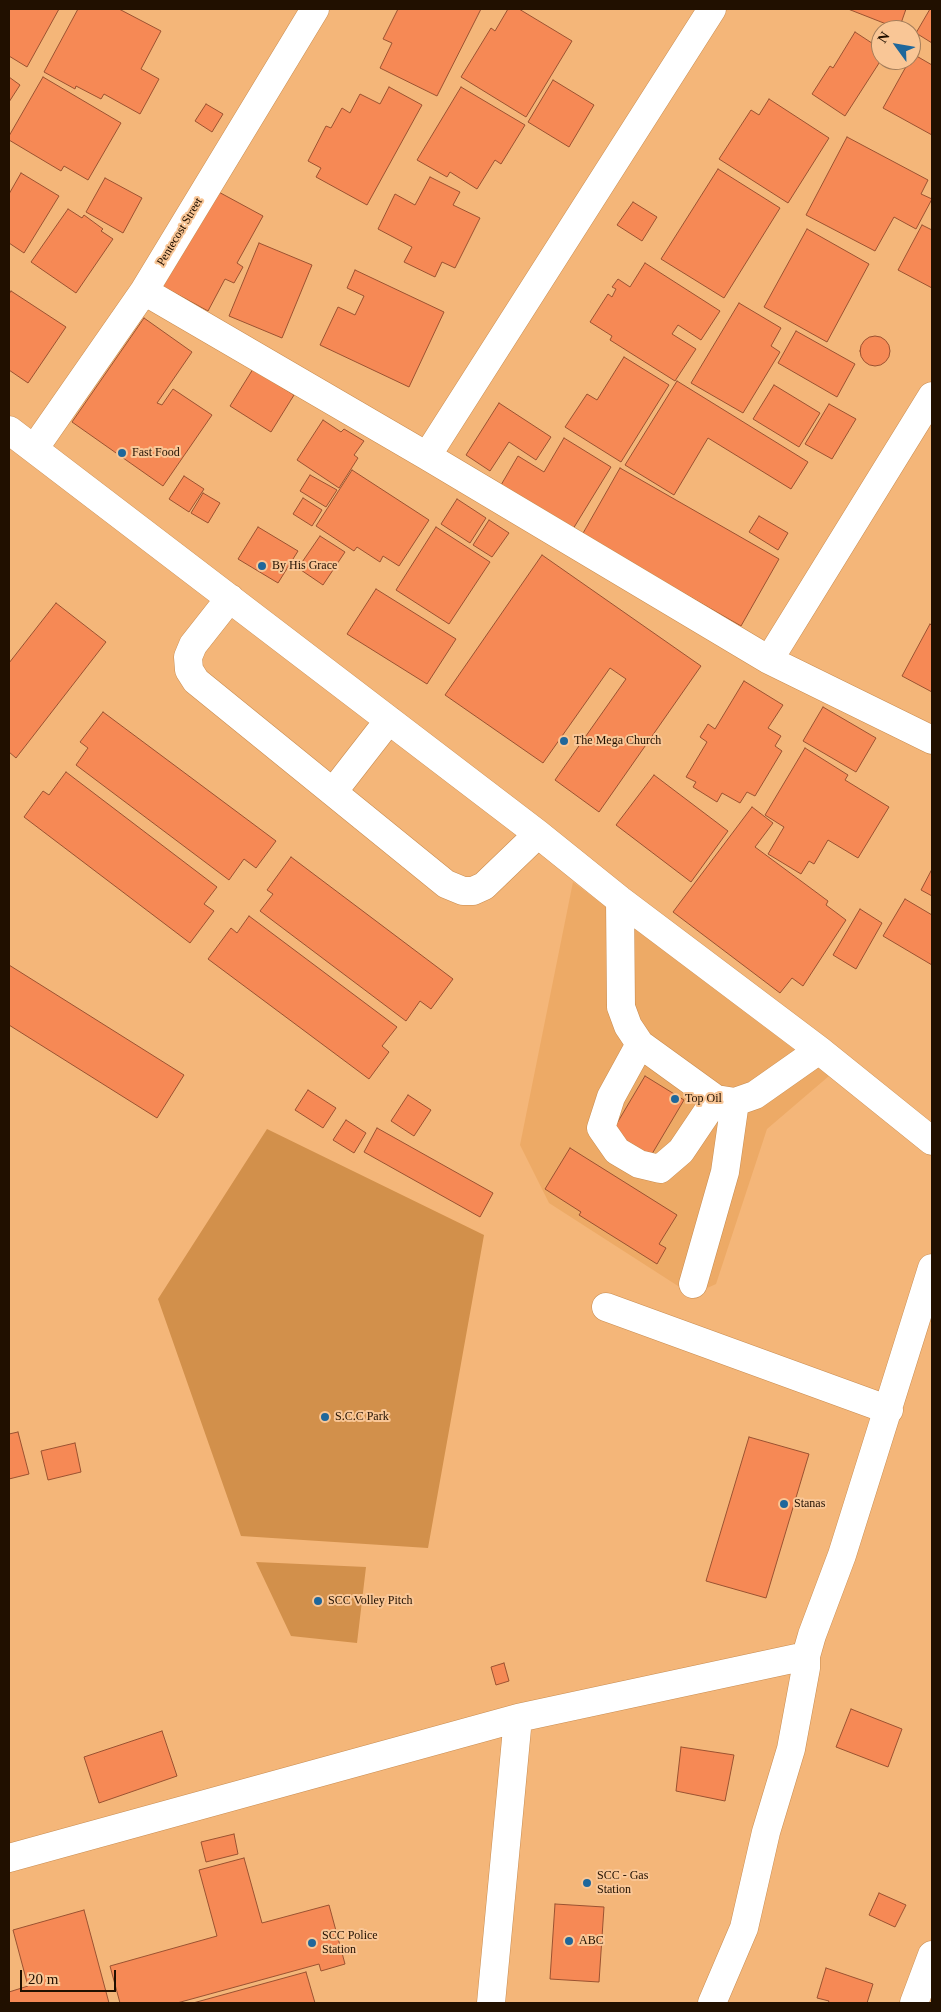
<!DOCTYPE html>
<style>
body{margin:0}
#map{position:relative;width:941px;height:2012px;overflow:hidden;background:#f4b679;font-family:"Times New Roman",serif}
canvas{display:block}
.frame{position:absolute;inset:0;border:10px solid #211000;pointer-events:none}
.north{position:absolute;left:871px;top:20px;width:50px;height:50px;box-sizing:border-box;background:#f9c696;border:1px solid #a37d5a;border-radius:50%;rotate:302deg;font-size:14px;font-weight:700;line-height:20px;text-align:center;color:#211000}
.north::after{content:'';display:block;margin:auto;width:18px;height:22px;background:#1f679b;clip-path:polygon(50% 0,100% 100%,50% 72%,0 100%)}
.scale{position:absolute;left:20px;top:1970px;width:96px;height:22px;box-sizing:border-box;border:2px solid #211000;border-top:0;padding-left:6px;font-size:15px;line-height:18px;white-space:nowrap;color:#211000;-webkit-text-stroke:4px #f9c696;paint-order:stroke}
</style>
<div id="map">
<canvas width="941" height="2012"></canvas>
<div class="frame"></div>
<div class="north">N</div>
<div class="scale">20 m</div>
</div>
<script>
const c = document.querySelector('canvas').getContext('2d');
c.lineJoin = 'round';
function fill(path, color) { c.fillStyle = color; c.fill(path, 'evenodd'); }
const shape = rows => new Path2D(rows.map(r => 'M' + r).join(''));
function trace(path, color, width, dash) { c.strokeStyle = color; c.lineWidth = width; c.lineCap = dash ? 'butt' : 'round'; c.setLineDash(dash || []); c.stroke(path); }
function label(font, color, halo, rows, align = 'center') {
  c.font = font + ' "Times New Roman",serif'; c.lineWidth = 4; c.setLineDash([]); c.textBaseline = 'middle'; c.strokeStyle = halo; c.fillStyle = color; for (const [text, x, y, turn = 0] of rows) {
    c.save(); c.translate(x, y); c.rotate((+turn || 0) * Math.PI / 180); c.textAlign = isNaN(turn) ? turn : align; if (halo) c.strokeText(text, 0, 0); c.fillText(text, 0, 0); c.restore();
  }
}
const built = shape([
 [573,882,829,1076,767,1129,716,1284,692,1295,549,1203,520,1145]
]);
const green = shape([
 [267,1129,484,1235,428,1548,241,1536,158,1299],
 [256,1562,366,1567,357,1643,291,1636]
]);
const building = shape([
 [9,9,59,9,27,67,9,56,9,9],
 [78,9,119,9,161,31,141,69,159,79,140,114,104,94,101,99,76,86,75,89,44,72,78,9],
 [398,9,481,9,437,96,380,68,392,43,383,39,398,9],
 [508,9,519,9,572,41,526,117,461,77,491,28,495,31,508,9],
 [848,9,906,9,899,29,848,9],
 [930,9,932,9,932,43,916,33,930,9],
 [855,32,881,49,881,60,845,116,812,94,830,66,833,68,855,32],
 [913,54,932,65,932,135,883,108,913,54],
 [9,77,20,85,9,102,9,77],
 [43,77,121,123,88,180,64,166,61,171,9,140,9,136,43,77],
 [553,80,594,105,569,147,528,122,553,80],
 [389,87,422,105,367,205,316,177,321,168,308,161,326,126,331,128,342,108,350,113,360,94,380,104,389,87],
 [461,87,525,125,501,164,495,160,477,189,450,172,447,177,417,160,461,87],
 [769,99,829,138,788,203,719,159,751,110,759,115,769,99],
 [206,104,223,114,212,132,195,121,206,104],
 [847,137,928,180,921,194,932,199,916,229,894,217,875,251,806,215,847,137],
 [718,169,780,208,724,298,661,259,718,169],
 [21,173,59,196,24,253,9,243,9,194,21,173],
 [430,177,460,192,453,205,480,218,455,268,442,262,435,277,404,262,412,247,378,229,395,194,415,205,430,177],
 [105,178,142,198,123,233,86,212,105,178],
 [215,190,263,216,237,263,243,267,234,283,225,279,208,311,162,286,215,190],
 [633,202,657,217,642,241,617,225,633,202],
 [68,209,82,218,84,215,103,229,101,231,113,239,76,293,31,262,68,209],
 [922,225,932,230,932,288,898,270,922,225],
 [807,229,869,264,827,342,764,307,807,229],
 [259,243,312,265,282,338,229,316,259,243],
 [645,263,720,311,701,340,678,325,672,334,696,349,675,381,610,340,612,336,590,322,608,294,612,297,616,289,612,287,618,279,630,287,645,263],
 [355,270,444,312,409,387,320,345,338,307,355,315,364,296,347,288,355,270],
 [11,291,66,327,28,383,9,370,9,294,11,291],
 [739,303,781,328,771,346,780,352,743,413,691,383,739,303],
 [144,318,192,352,157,403,162,405,173,389,212,415,163,486,72,422,144,318],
 [796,331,855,364,837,397,778,363,796,331],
 '860 351a15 15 0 1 1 30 0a15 15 0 1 1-30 0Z',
 [624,357,669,385,621,462,565,427,587,394,597,400,624,357],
 [253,369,294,395,271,432,230,406,253,369],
 [677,381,808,462,791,489,708,438,674,495,625,465,677,381],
 [774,385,820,413,799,447,753,419,774,385],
 [499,403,551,437,536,460,509,442,490,471,466,455,499,403],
 [829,404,856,419,832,459,805,444,829,404],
 [323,420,341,432,344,429,364,441,354,455,358,458,339,488,297,460,323,420],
 [564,438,611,467,573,529,501,485,518,456,544,472,564,438],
 [620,468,779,559,741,626,582,535,620,468],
 [352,470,429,520,399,566,383,556,380,562,357,547,354,551,316,526,352,470],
 [310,475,337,490,326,507,300,491,310,475],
 [184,476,204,489,189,512,169,499,184,476],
 [203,493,220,503,208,523,191,513,203,493],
 [303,498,322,510,312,526,293,514,303,498],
 [457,499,486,518,470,543,441,524,457,499],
 [759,516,788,533,778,550,749,532,759,516],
 [489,520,509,533,492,557,473,545,489,520],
 [258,527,298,551,278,583,238,559,258,527],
 [436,527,490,562,449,624,396,590,436,527],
 [320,536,345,552,323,585,298,568,320,536],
 [542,555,701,666,599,812,555,780,626,679,610,668,543,763,445,695,542,555],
 [376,589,456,639,427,684,347,634,376,589],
 [56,603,106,642,16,758,9,752,9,663,56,603],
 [930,624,932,626,932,692,902,676,930,624],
 [744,681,783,705,768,728,781,736,775,746,782,751,755,796,747,792,740,803,722,793,717,802,693,787,696,782,686,777,707,742,700,737,708,724,715,729,744,681],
 [823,707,876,738,856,772,803,741,823,707],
 [103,712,276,841,256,868,244,859,229,880,76,765,88,748,80,742,103,712],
 [805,748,848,775,845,780,889,807,858,858,828,840,814,864,809,861,801,874,768,854,784,827,765,815,805,748],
 [66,772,217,887,204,904,214,911,190,943,24,817,43,791,49,795,66,772],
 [654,775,728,831,691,882,616,825,654,775],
 [752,807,773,823,755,847,828,901,826,905,846,920,803,986,792,978,780,993,673,912,752,807],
 [291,857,453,979,431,1009,420,1001,406,1021,260,911,273,894,267,890,291,857],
 [932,869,932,896,921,890,932,869],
 [905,899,932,915,932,965,883,936,905,899],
 [860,909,882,923,856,969,833,955,860,909],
 [249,916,397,1027,382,1046,389,1052,369,1079,208,959,231,928,237,933,249,916],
 [9,965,184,1075,157,1118,9,1025,9,965],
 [645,1076,684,1100,649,1159,610,1135,645,1076],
 [308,1090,336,1108,323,1128,295,1110,308,1090],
 [408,1095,431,1110,414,1136,391,1121,408,1095],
 [346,1120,366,1133,354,1153,333,1140,346,1120],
 [377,1128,493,1193,480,1217,364,1152,377,1128],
 [570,1148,677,1215,659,1244,666,1248,657,1264,579,1215,581,1212,545,1189,570,1148],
 [18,1432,29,1474,9,1479,9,1434,18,1432],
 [749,1437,809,1454,766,1598,706,1581,749,1437],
 [75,1443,81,1472,48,1480,41,1451,75,1443],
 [504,1663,509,1681,496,1685,491,1667,504,1663],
 [851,1709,902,1729,888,1767,836,1747,851,1709],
 [162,1731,177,1776,99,1803,84,1757,162,1731],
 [681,1747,734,1755,725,1801,676,1791,681,1747],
 [234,1834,238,1854,206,1862,201,1842,234,1834],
 [244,1858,262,1923,329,1905,345,1964,321,1971,319,1964,177,2003,120,2003,110,1966,217,1936,199,1870,244,1858],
 [879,1893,906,1905,895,1927,869,1915,879,1893],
 [555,1904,604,1907,599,1982,550,1979,555,1904],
 [84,1910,109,2003,9,2003,9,1992,28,1986,13,1930,84,1910],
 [826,1968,873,1984,867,2003,828,2003,829,2001,817,1998,826,1968],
 [306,1972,315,2003,193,2003,306,1972]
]);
const minor = shape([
 [144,291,427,456,769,660,932,740],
 [9,430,538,834,620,900,819,1050,932,1141],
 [34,449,144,291,315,9],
 [427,456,712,9],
 [230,598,193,645,188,657,189,670,196,681,446,884,463,891,473,891,484,886,538,834],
 [769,660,932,396],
 [333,792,389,720],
 [620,900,621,1007,628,1026,640,1044,716,1099,735,1102,755,1095,819,1050],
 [640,1044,611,1097,601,1128,617,1151,639,1164,660,1169,681,1151,716,1099],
 [693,1284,725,1172,735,1102],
 [606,1307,889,1410],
 [9,1858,518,1718,806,1656],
 [491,2003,518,1718],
 [712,2003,744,1928,766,1832,791,1749,806,1668,806,1656,812,1635,842,1555,932,1268],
 [914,2003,932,1955]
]);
const markers = [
 [122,453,5,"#1f679b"],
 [262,566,5,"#1f679b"],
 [564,741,5,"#1f679b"],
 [675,1099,5,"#1f679b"],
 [325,1417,5,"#1f679b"],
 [784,1504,5,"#1f679b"],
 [318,1601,5,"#1f679b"],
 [587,1883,5,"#1f679b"],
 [569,1941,5,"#1f679b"],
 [312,1943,5,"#1f679b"]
];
const streetNames = [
 ["Pentecost Street",180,232,-59]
];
const poiNames = [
 ["Fast Food",132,453],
 ["By His Grace",272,566],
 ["The Mega Church",574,741],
 ["Top Oil",685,1099],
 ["S.C.C Park",335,1417],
 ["Stanas",794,1504],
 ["SCC Volley Pitch",328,1601],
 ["SCC - Gas",597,1876],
 ["Station",597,1890],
 ["SCC Police",322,1936],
 ["Station",322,1950],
 ["ABC",579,1941]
];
fill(built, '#edaa66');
fill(green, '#d2904b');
fill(building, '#f68955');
trace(building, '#9a5231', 1);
trace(minor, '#c88c50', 29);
trace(minor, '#fff', 28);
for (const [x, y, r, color] of markers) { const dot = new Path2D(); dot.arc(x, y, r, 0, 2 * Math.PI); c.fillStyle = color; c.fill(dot); trace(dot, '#f9c696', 2); }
label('12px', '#211000', '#f9c696', streetNames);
label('12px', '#211000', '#f9c696', poiNames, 'left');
</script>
